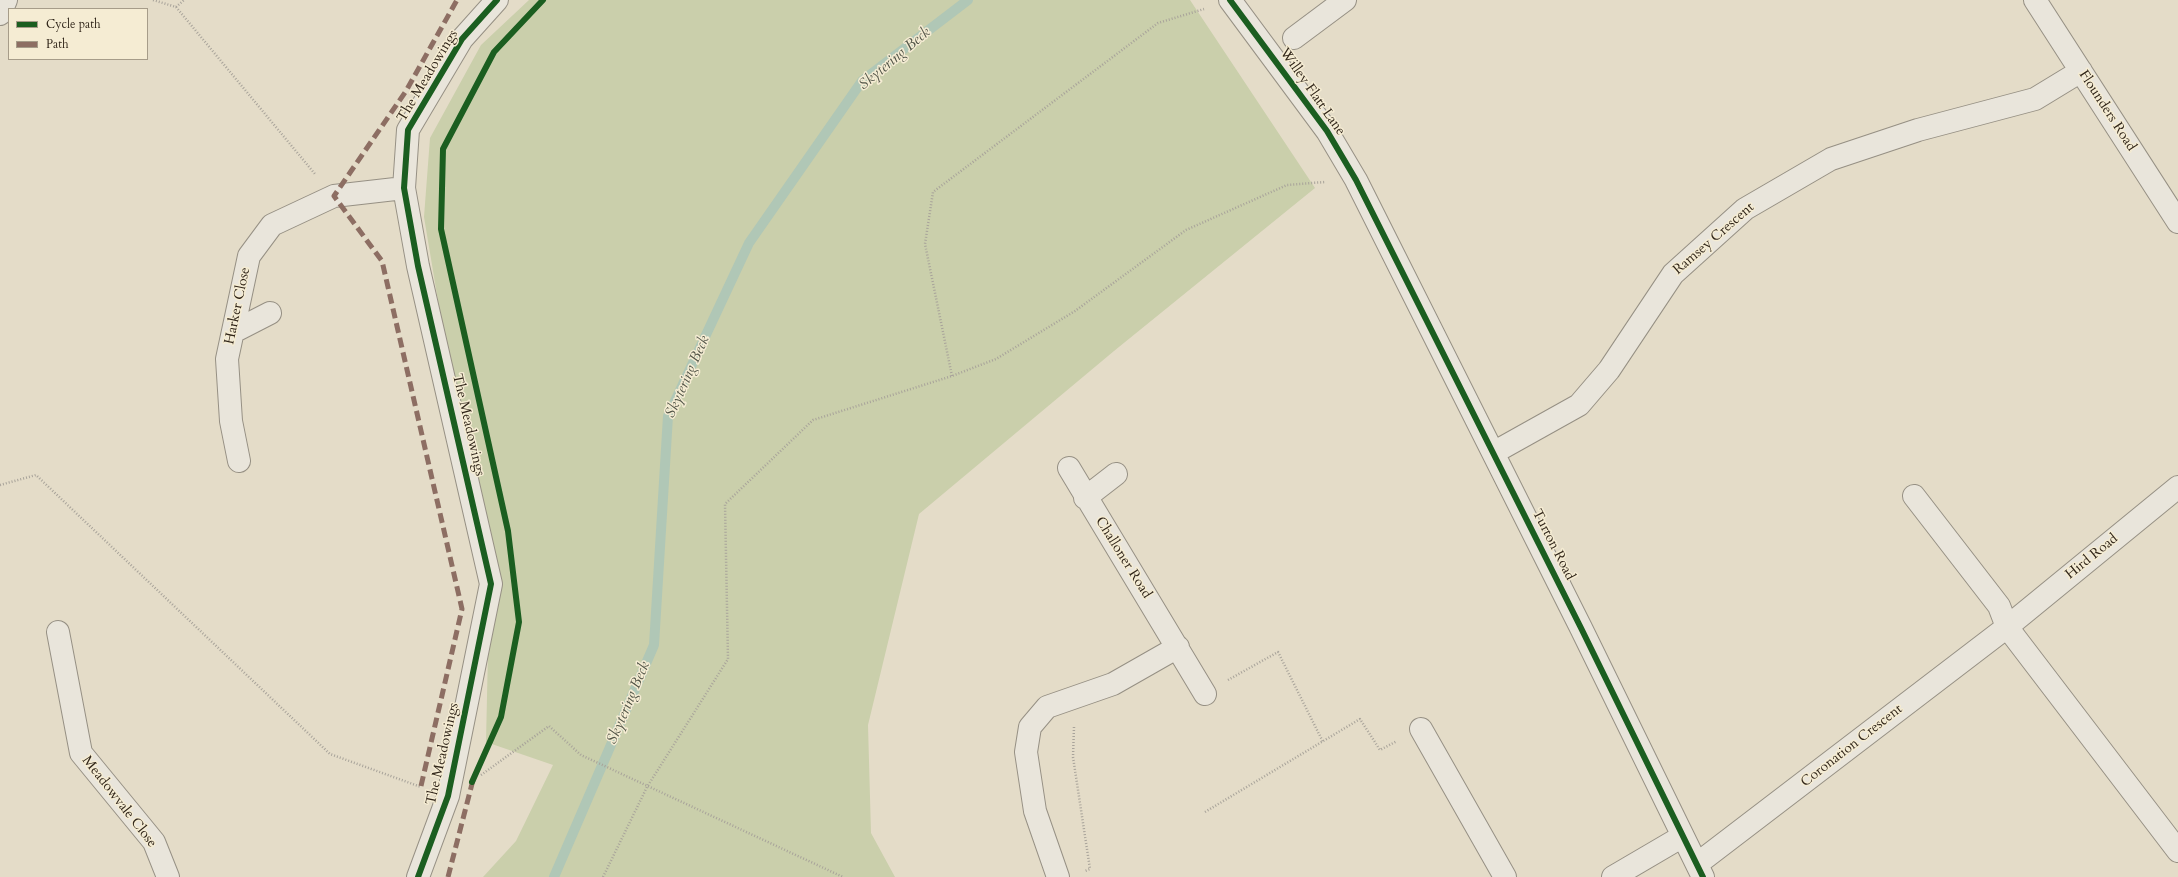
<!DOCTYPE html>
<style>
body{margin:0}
#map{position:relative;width:2178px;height:877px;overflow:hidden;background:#e4dcc8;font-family:Cardo,serif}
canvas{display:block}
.legend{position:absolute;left:8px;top:8px;width:140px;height:52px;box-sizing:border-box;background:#f5ecd3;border:1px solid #a69c89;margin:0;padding:5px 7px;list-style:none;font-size:12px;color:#302519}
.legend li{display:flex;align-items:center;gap:8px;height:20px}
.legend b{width:20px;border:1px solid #a69c89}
</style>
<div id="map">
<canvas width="2178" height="877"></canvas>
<ul class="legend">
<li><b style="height:5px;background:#1b5e20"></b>Cycle path</li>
<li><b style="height:5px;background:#8d6e63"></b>Path</li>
</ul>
</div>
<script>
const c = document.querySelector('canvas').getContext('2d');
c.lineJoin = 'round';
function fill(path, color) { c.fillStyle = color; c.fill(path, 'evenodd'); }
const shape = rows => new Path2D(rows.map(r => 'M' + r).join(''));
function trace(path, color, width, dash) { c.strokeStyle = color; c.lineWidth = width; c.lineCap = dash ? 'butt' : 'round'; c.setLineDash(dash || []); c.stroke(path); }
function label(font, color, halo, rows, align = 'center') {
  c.font = font + ' Cardo,serif'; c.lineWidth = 3; c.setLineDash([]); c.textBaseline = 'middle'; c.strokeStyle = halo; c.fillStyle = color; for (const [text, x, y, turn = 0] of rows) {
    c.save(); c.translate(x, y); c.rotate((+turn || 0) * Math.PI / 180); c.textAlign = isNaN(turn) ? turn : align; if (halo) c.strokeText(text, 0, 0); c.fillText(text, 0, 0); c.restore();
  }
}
const green = shape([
 [529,0,1190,0,1315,188,1114,351,919,514,868,725,871,833,895,877,483,877,516,841,553,765,486,742,489,606,424,217,430,138,481,45]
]);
const stream = shape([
 [554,877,654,645,668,416,749,243,862,81,968,0]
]);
const path = shape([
 [153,0,176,7,315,174],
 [176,7,184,0],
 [952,376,925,244,933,192,1158,23,1204,9],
 [0,485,36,475,330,754,421,787],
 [1228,680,1278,652,1323,742],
 [1074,727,1073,757,1090,869,1085,871],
 [481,775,549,726,581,755,843,877],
 [1205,812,1360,719,1380,750,1397,741],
 [603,877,647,787,728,659,725,504,813,420,952,376,996,359,1075,311,1186,230,1287,185,1325,182]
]);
const minor = shape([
 [1230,0,1327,131,1356,180,1581,628,1703,877],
 [2035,0,2178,222],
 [0,14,6,0],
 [1294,38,1345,0],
 [233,332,270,313],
 [1493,453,1579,405,1609,370,1673,274,1745,209,1831,159,1918,130,2035,99,2081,71],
 [239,461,231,421,227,359,249,256,272,225,334,196,404,188],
 [1069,468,1205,694],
 [1914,496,1999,606,2007,627,2178,851],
 [1085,498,1116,474],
 [58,632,81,753,154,842,168,877],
 [1421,729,1505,877],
 [1697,864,2007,627,2178,487],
 [418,877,448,796,491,584,418,266,404,188,408,130,462,39,497,0],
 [1058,877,1035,811,1026,752,1030,727,1047,707,1113,684,1178,647],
 [1613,877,1683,836]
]);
const quiet = shape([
 [421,786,462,609,382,261,334,196,406,91,457,0],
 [448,877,473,780]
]);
const cycleway = shape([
 [1230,0,1327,131,1356,180,1581,628,1703,877],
 [472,782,501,717,519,622,508,531,441,229,443,149,494,52,543,0],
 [418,877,448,796,491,584,418,266,404,188,408,130,462,39,497,0]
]);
const streetNames = [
 ["The Meadowings",428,76,-59],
 ["Willey Flatt Lane",1312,92,55],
 ["Flounders Road",2107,111,57],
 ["Ramsey Crescent",1714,239,-41],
 ["Harker Close",238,306,-78],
 ["The Meadowings",468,425,77],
 ["Turton Road",1553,545,63],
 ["Hird Road",2092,557,-39],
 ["Challoner Road",1123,558,58],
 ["Coronation Crescent",1852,746,-38],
 ["The Meadowings",443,754,-77],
 ["Meadowvale Close",119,802,52]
];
const waterNames = [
 ["Skytering Beck",895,59,-40],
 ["Skytering Beck",688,377,-66],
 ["Skytering Beck",629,703,-67]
];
fill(green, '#cacfab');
trace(stream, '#b0c7b6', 10);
trace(minor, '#969084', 24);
trace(path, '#a8a39a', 2.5, [1, 2]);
trace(minor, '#e9e5db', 22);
trace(quiet, '#8d6e63', 5, [10, 5]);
trace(cycleway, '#1b5e20', 6);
label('14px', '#302519', '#f5ecd3', streetNames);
label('italic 15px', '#505346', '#f5ecd3', waterNames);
</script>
